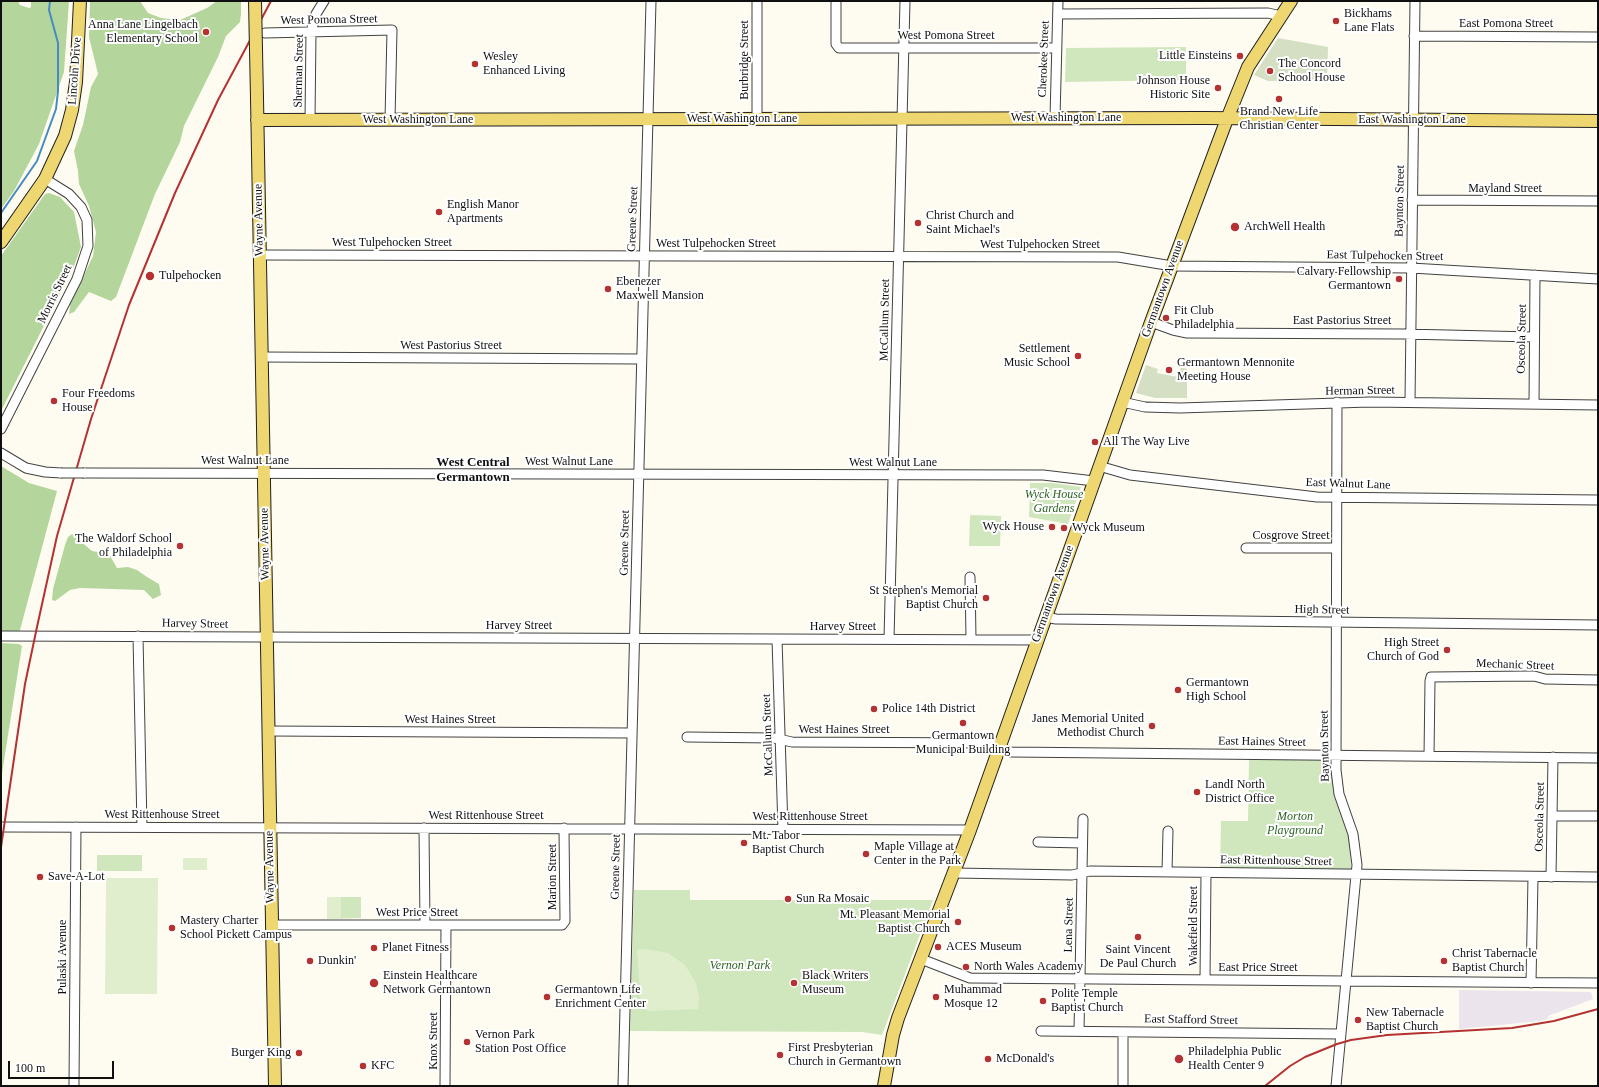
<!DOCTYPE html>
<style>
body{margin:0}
#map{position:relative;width:1599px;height:1087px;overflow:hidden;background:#fefcf1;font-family:"Times New Roman",serif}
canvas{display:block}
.frame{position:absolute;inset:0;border:2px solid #0f0f0f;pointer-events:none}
.scale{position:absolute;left:8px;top:1061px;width:106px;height:18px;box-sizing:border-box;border:2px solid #0f0f0f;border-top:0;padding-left:5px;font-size:12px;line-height:14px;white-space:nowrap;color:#0f0f0f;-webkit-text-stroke:3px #fff;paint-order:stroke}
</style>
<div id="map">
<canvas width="1599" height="1087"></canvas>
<div class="frame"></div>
<div class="scale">100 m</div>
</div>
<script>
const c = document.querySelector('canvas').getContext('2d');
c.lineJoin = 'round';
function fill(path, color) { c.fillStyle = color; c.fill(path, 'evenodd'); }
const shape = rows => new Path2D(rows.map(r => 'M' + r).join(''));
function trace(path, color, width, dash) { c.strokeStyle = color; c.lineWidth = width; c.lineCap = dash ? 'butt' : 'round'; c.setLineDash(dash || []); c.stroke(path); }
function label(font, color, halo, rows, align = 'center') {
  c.font = font + ' "Times New Roman",serif'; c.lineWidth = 4; c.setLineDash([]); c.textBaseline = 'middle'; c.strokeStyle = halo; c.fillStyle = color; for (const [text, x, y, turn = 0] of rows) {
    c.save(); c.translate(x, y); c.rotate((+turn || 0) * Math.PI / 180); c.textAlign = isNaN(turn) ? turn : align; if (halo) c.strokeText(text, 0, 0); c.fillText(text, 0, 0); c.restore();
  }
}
const industrial = shape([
 [1459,990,1591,992,1593,999,1548,1016,1548,1019,1540,1021,1459,1029]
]);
const green = shape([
 [1186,47,1186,80,1065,82,1066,48],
 [1030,483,1053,483,1081,487,1068,524,1029,517],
 [970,515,1001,516,1000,546,969,546],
 [1249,758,1330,760,1334,793,1350,840,1351,870,1220,870,1221,821,1248,821],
 [97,855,142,855,142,871,97,871],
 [634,890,690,890,690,900,933,900,882,1035,862,1032,630,1031],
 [327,897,361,897,361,918,327,919]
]);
const forest = shape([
 [1,1,18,1,20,5,29,8,31,7,31,1,69,1,64,72,39,144,14,191,1,209],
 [90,1,140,1,148,13,161,18,180,20,207,8,217,1,241,1,241,14,240,22,226,36,218,57,184,126,180,142,155,194,116,297,111,301,89,292,74,312,69,314,70,305,93,256,96,232,89,206,79,184,78,171,74,151,83,125,91,87,98,74,89,37],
 [49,193,60,197,74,212,81,247,74,266,1,411,1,256,45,194],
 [1,466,29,483,57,491,19,634,1,632],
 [72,534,92,551,109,554,117,568,128,567,137,570,147,577,159,584,161,595,153,599,144,590,80,588,70,590,55,601,52,600,53,589,65,545,68,537],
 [1,643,19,644,22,646,1,780]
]);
const cemetery = shape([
 [1278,38,1328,47,1327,80,1268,81,1254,75],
 [1146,365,1158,369,1157,373,1178,377,1181,367,1187,369,1187,398,1155,398,1136,393]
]);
const pitch = shape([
 [183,858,207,858,207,870,183,870],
 [106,878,158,878,157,994,105,994],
 [327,897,341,897,341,919,327,919],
 [645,949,668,953,685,965,696,983,699,997,698,1009,648,1011,641,1006,637,950]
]);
const stream = shape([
 [1,213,37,161,56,109,58,91,58,43,49,10,50,1]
]);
const minor = shape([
 [757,1,757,119],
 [836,1,836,44,839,48,1056,48],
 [1058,14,1268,13,1281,16],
 [265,33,392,30,390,120],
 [1414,36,1598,37],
 [1055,118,1058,1],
 [310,120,311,32,316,14,324,1],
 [1412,200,1598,201],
 [259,255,1118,257,1172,266,1411,268,1598,279],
 [1151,322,1173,330,1187,333,1404,334,1534,337],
 [261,357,641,359],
 [1122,402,1145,407,1180,408,1370,402,1598,405],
 [1410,402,1415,1],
 [1534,404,1535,275],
 [1,429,77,279,88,246,87,220,81,207,69,194,45,179],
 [1,453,26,468,45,472,61,473],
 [1099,466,1130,475,1317,497,1598,500],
 [84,473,1043,475,1094,481],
 [1246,548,1336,548],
 [970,577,971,639],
 [1045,617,1056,619,1598,625],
 [1,636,1037,640],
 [138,636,142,827],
 [777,639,783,829],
 [889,639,905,1],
 [268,731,631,733],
 [687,737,774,738,792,742,990,743,1011,752,1598,758],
 [1429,756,1430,681,1431,677,1534,676,1545,679,1598,680],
 [1552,816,1596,816],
 [1,827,970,830],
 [424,828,425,925],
 [1038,842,1082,843],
 [1167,872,1168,831],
 [954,873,1072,875,1090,871,1598,877],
 [1551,877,1553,757],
 [271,925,562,925,565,921,564,828],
 [921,959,970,978,1598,983],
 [1205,980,1206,873],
 [1531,983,1533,877],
 [1041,1031,1341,1034],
 [1079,1031,1083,819],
 [74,1086,76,827],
 [445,1086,446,925],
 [623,1086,651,1],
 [1123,1086,1123,1032],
 [1336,1086,1357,865,1353,834,1339,794,1336,770,1337,402]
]);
const major = shape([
 [257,98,275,1086],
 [257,120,1204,118,1598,121],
 [1,242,45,179,65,136,72,110,76,82,80,1],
 [884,1086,893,1035,898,1018,970,830,1151,322,1227,119,1248,67,1291,1]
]);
const rail = shape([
 [1,847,25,684,37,627,57,536,91,419,129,305,175,193,218,100,271,1],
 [1265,1086,1290,1066,1305,1057,1337,1044,1351,1040,1387,1035,1512,1028,1554,1021,1598,1009]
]);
const minorBridge = shape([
 [61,473,84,473]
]);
const majorBridge = shape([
 [255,1,257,98]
]);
const markers = [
 [1336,21,4,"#b43231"],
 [206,32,4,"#b43231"],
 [1240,56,4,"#b43231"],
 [475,64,4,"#b43231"],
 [1270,71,4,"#b43231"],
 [1218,88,4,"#b43231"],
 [1279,99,4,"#b43231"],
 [439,212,4,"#b43231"],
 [918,223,4,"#b43231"],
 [1235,227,5,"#b43231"],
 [150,276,5,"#b43231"],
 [1399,279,4,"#b43231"],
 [608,289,4,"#b43231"],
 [1166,318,4,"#b43231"],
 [1078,356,4,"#b43231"],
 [1169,370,4,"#b43231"],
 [54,401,4,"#b43231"],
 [1095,442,4,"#b43231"],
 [1052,527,4,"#b43231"],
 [1064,528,4,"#b43231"],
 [180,546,4,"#b43231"],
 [986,598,4,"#b43231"],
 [1447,650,4,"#b43231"],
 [1178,690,4,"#b43231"],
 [874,709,4,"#b43231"],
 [963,723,4,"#b43231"],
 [1152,726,4,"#b43231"],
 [1197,792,4,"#b43231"],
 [744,843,4,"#b43231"],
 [866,854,4,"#b43231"],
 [40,877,4,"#b43231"],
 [788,899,4,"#b43231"],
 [958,922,4,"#b43231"],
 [172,928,4,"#b43231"],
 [1138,937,4,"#b43231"],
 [938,947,4,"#b43231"],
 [374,948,4,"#b43231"],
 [310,961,4,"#b43231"],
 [1444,961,4,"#b43231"],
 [966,967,4,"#b43231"],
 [374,983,5,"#b43231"],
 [794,983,4,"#b43231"],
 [547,997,4,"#b43231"],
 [936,997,4,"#b43231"],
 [1043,1001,4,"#b43231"],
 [1358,1020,4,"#b43231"],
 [467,1042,4,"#b43231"],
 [299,1053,4,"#b43231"],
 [780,1055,4,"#b43231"],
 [988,1059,4,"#b43231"],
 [1179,1059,5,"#b43231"],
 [363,1066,4,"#b43231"]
];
const poiNames = [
 ["Bickhams",1344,14],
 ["Lane Flats",1344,28],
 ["Anna Lane Lingelbach",198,25,"right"],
 ["Elementary School",198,39,"right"],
 ["Little Einsteins",1232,56,"right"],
 ["Wesley",483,57],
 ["Enhanced Living",483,71],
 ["The Concord",1278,64],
 ["School House",1278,78],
 ["Johnson House",1210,81,"right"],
 ["Historic Site",1210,95,"right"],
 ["Brand New Life",1279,112,"center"],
 ["Christian Center",1279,126,"center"],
 ["English Manor",447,205],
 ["Apartments",447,219],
 ["Christ Church and",926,216],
 ["Saint Michael's",926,230],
 ["ArchWell Health",1244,227],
 ["Calvary Fellowship",1391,272,"right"],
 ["Germantown",1391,286,"right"],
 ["Tulpehocken",159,276],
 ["Ebenezer",616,282],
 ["Maxwell Mansion",616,296],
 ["Fit Club",1174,311],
 ["Philadelphia",1174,325],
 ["Settlement",1070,349,"right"],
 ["Music School",1070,363,"right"],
 ["Germantown Mennonite",1177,363],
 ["Meeting House",1177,377],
 ["Four Freedoms",62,394],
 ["House",62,408],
 ["All The Way Live",1103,442],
 ["Wyck House",1044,527,"right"],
 ["Wyck Museum",1072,528],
 ["The Waldorf School",172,539,"right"],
 ["of Philadelphia",172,553,"right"],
 ["St Stephen's Memorial",978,591,"right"],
 ["Baptist Church",978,605,"right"],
 ["High Street",1439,643,"right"],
 ["Church of God",1439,657,"right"],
 ["Germantown",1186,683],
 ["High School",1186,697],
 ["Police 14th District",882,709],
 ["Janes Memorial United",1144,719,"right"],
 ["Methodist Church",1144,733,"right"],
 ["Germantown",963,736,"center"],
 ["Municipal Building",963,750,"center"],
 ["LandI North",1205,785],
 ["District Office",1205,799],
 ["Mt. Tabor",752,836],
 ["Baptist Church",752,850],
 ["Maple Village at",874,847],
 ["Center in the Park",874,861],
 ["Save-A-Lot",48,877],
 ["Sun Ra Mosaic",796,899],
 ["Mt. Pleasant Memorial",950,915,"right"],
 ["Baptist Church",950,929,"right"],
 ["Mastery Charter",180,921],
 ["School Pickett Campus",180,935],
 ["ACES Museum",946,947],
 ["Planet Fitness",382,948],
 ["Saint Vincent",1138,950,"center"],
 ["De Paul Church",1138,964,"center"],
 ["Christ Tabernacle",1452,954],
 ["Baptist Church",1452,968],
 ["Dunkin'",318,961],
 ["North Wales Academy",974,967],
 ["Einstein Healthcare",383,976],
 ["Network Germantown",383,990],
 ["Black Writers",802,976],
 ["Museum",802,990],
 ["Germantown Life",555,990],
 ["Enrichment Center",555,1004],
 ["Muhammad",944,990],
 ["Mosque 12",944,1004],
 ["Polite Temple",1051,994],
 ["Baptist Church",1051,1008],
 ["New Tabernacle",1366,1013],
 ["Baptist Church",1366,1027],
 ["Vernon Park",475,1035],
 ["Station Post Office",475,1049],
 ["First Presbyterian",788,1048],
 ["Church in Germantown",788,1062],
 ["Philadelphia Public",1188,1052],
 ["Health Center 9",1188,1066],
 ["Burger King",291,1053,"right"],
 ["McDonald's",996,1059],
 ["KFC",371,1066]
];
const streetNames = [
 ["West Pomona Street",329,20,-1],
 ["East Pomona Street",1506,24],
 ["West Pomona Street",946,36],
 ["Cherokee Street",1044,59,-88],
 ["Burbridge Street",745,60,-90],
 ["Lincoln Drive",75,71,-86],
 ["Sherman Street",299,71,-89],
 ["West Washington Lane",1066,118],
 ["West Washington Lane",742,119],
 ["West Washington Lane",418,120],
 ["East Washington Lane",1412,120],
 ["Mayland Street",1505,189],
 ["Baynton Street",1400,201,-89],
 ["Greene Street",633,219,-88],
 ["Wayne Avenue",259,220,-91],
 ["West Tulpehocken Street",392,243],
 ["West Tulpehocken Street",716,244],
 ["West Tulpehocken Street",1040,245],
 ["East Tulpehocken Street",1385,256,1],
 ["Germantown Avenue",1163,289,-70],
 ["Morris Street",55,294,-64],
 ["McCallum Street",885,320,-89],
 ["East Pastorius Street",1342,321],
 ["Osceola Street",1522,339,-89],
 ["West Pastorius Street",451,346],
 ["Herman Street",1360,391,-1],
 ["West Walnut Lane",245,461],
 ["West Walnut Lane",569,462],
 ["West Walnut Lane",893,463],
 ["East Walnut Lane",1348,484,2],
 ["Cosgrove Street",1291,536],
 ["Greene Street",625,543,-89],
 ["Wayne Avenue",265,544,-91],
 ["Germantown Avenue",1053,594,-70],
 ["High Street",1322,610,1],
 ["Harvey Street",195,624,1],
 ["Harvey Street",519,626],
 ["Harvey Street",843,627],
 ["Mechanic Street",1515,665,2],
 ["West Haines Street",450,720],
 ["West Haines Street",844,730],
 ["McCallum Street",768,735,-92],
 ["East Haines Street",1262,742,1],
 ["Baynton Street",1325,746,-91],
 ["West Rittenhouse Street",162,815],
 ["West Rittenhouse Street",486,816],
 ["West Rittenhouse Street",810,817],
 ["Osceola Street",1540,817,-89],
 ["East Rittenhouse Street",1276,861,1],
 ["Wayne Avenue",270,867,-91],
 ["Greene Street",616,867,-89],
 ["Marion Street",553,877,-90],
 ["West Price Street",417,913],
 ["Lena Street",1069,925,-89],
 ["Wakefield Street",1194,926,-90],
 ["Pulaski Avenue",63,957,-90],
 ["East Price Street",1258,968],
 ["East Stafford Street",1191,1020,1],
 ["Knox Street",434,1041,-90]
];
const parkNames = [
 ["Wyck House",1054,495],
 ["Gardens",1054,509],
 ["Morton",1295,817],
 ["Playground",1295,831],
 ["Vernon Park",740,966]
];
const neighbourhoodNames = [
 ["West Central",473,463],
 ["Germantown",473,478]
];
fill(industrial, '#ece4ec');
fill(green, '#d0e6bd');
fill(forest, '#b4d69d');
fill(cemetery, '#d4dfc3');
fill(pitch, '#e1eece');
trace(stream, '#468ac3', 2);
trace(minor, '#424242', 11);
trace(major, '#202020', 14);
trace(minor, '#fff', 9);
trace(major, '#eed671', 12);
trace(rail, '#b43231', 2);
trace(minorBridge, '#424242', 11, []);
trace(majorBridge, '#202020', 14, []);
trace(minorBridge, '#fff', 9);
trace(majorBridge, '#eed671', 12);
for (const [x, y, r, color] of markers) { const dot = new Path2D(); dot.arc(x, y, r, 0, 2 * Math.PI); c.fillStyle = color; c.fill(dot); trace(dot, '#fff', 1.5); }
label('12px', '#0f0f0f', '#fff', poiNames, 'left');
label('12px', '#0f0f0f', '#fff', streetNames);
label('italic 12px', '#2d6223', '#fff', parkNames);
label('bold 13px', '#0f0f0f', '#fff', neighbourhoodNames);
</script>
